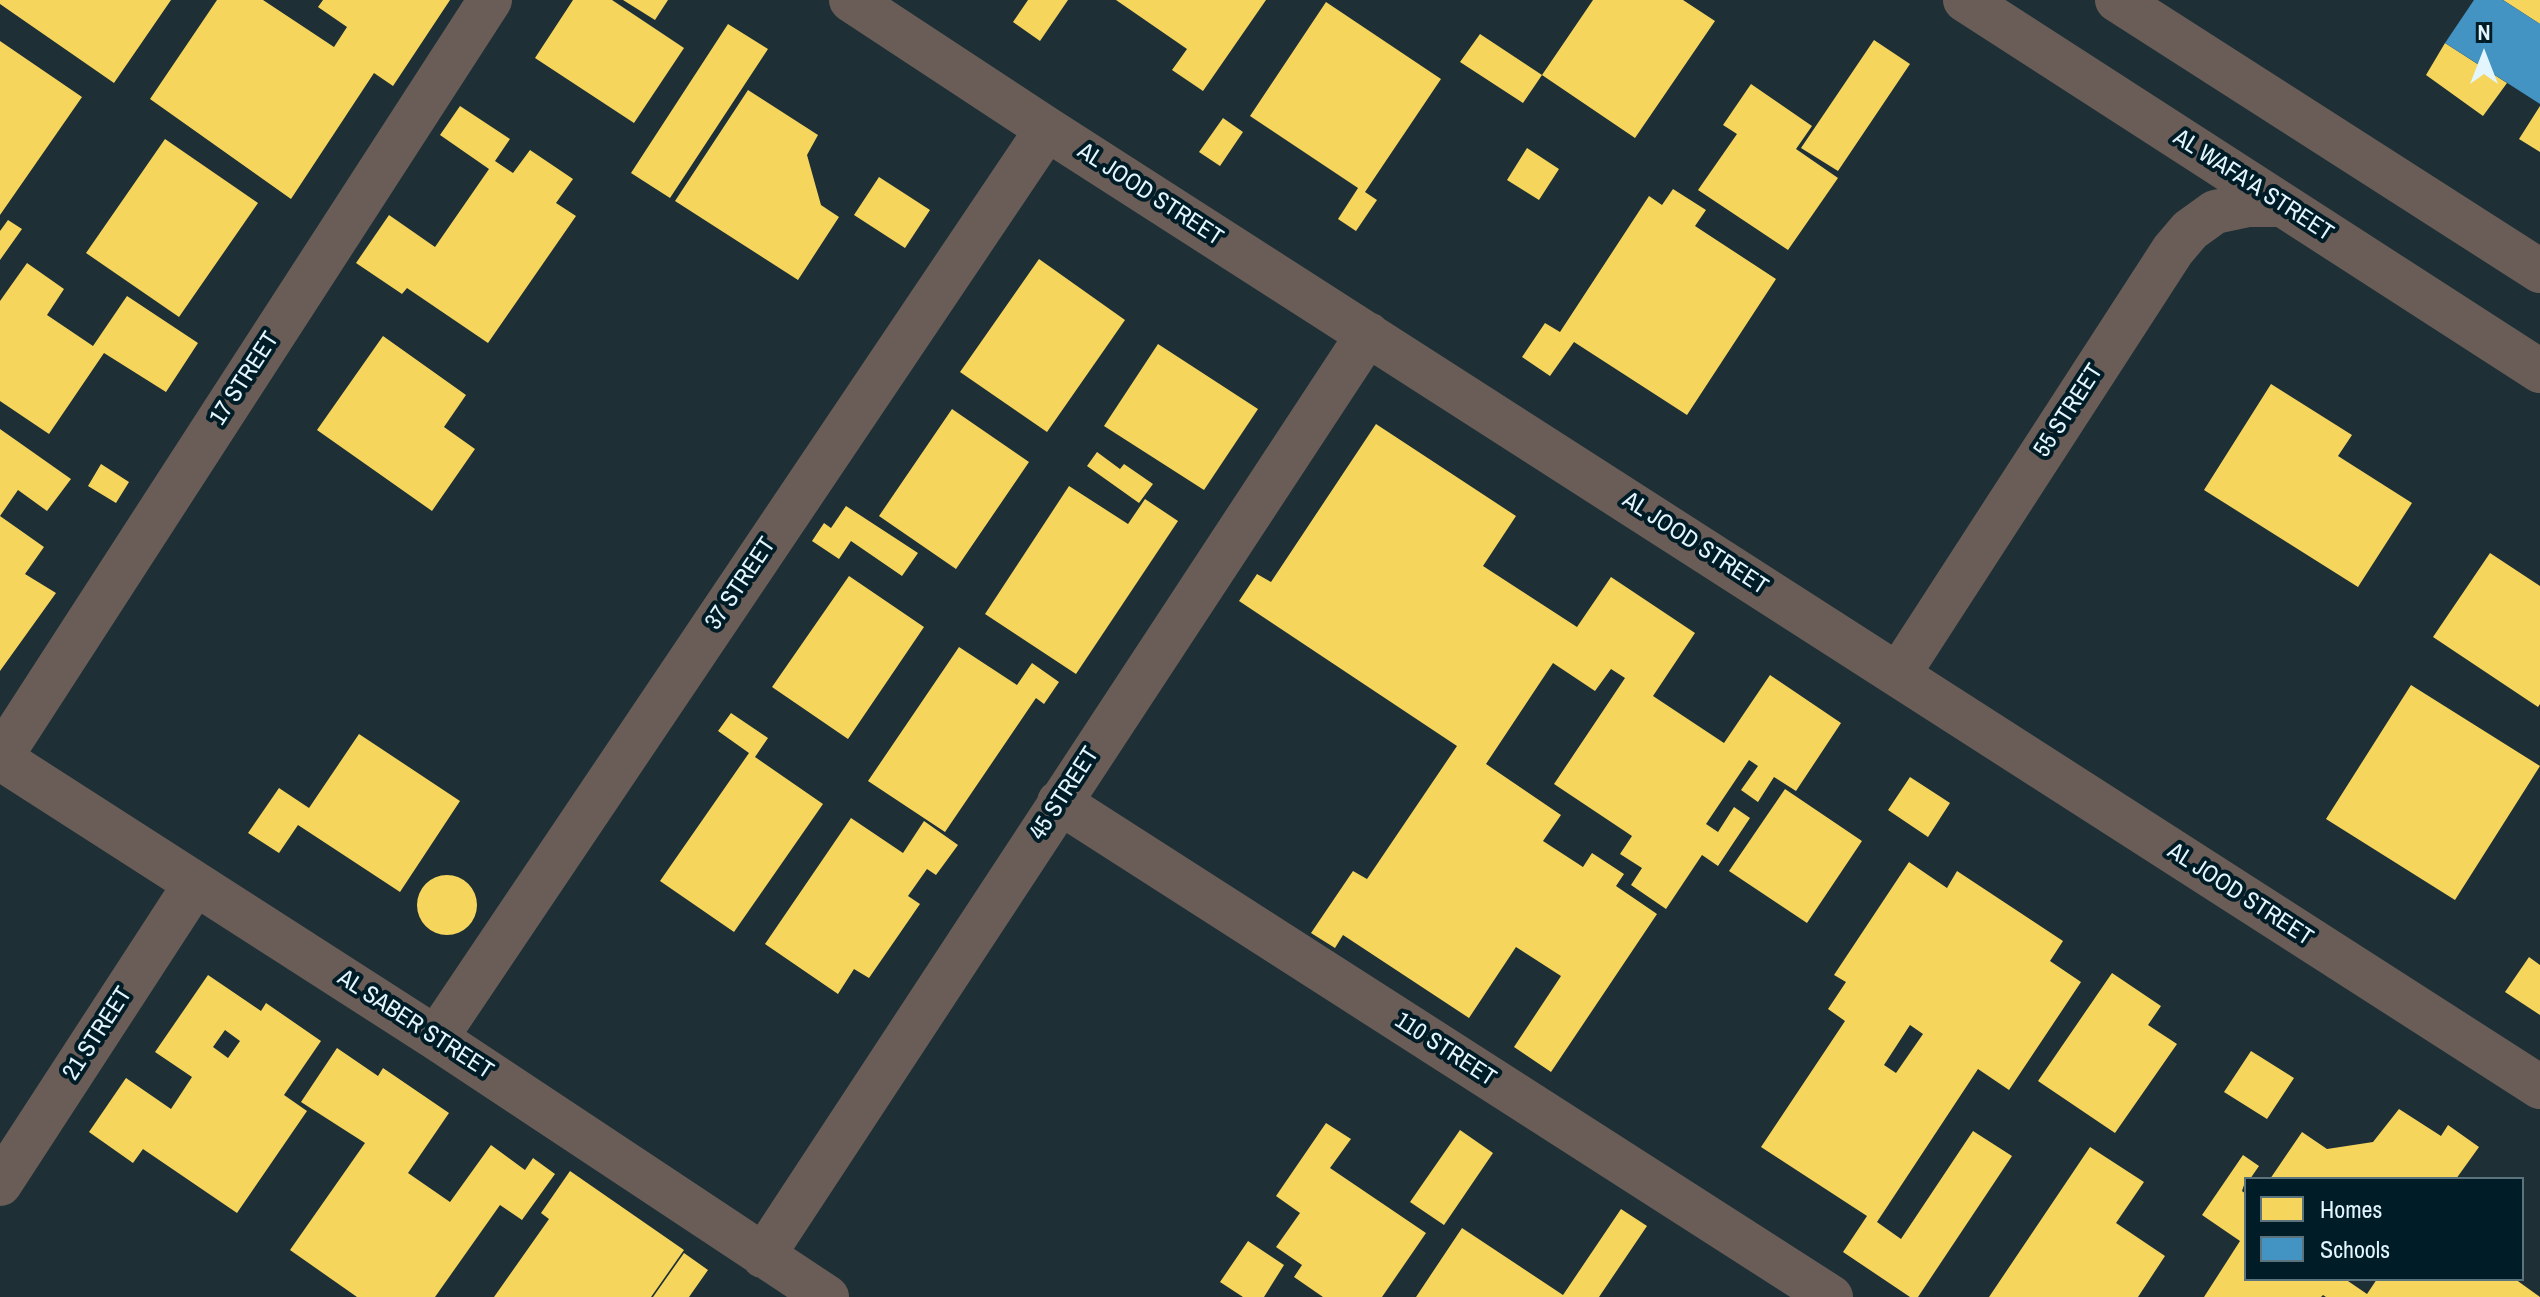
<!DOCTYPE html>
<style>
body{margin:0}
#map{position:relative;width:2540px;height:1297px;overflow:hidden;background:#1e3036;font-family:"Archivo Narrow",sans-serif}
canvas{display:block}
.legend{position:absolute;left:2244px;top:1177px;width:280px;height:104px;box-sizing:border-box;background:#001c27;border:2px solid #5b737d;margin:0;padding:10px 14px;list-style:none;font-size:24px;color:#e3f5fd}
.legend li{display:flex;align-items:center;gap:16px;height:40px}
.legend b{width:40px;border:2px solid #5b737d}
.north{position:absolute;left:2444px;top:16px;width:80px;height:80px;-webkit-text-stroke:6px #001c27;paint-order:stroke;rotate:0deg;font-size:22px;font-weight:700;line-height:32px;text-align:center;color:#e3f5fd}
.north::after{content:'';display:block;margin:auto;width:28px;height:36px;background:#e3f5fd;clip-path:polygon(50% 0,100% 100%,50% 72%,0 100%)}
</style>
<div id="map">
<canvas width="2540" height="1297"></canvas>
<ul class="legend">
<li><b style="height:22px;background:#f6d55c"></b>Homes</li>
<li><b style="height:22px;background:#4393c3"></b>Schools</li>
</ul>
<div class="north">N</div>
</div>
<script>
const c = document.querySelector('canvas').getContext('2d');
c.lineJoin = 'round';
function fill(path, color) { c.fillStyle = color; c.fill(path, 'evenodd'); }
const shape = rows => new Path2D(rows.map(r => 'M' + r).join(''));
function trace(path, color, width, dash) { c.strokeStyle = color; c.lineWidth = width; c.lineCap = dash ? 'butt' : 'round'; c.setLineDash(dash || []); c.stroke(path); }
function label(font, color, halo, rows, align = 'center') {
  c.font = font + ' "Archivo Narrow",sans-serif'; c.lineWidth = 8; c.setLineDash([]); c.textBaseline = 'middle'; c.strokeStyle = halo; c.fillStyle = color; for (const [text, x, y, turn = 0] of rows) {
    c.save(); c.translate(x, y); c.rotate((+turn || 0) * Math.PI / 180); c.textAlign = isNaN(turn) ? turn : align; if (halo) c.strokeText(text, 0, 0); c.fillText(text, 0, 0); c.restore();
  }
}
const homes = shape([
 [0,0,171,0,114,83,0,4],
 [217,0,263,0,334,47,347,27,318,7,323,0,450,0,393,86,374,73,291,199,150,99],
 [573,0,612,0,684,48,634,123,535,58],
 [623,0,668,0,655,20],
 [1028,0,1068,0,1040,41,1013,22],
 [1116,0,1266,0,1203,91,1172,70,1187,49],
 [1593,0,1683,0,1715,21,1635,138,1542,75],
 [2503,0,2540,0,2540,24],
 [1326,2,1441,79,1365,192,1377,200,1356,231,1338,219,1358,188,1250,116],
 [728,24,768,49,670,198,631,173],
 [1480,34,1542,75,1523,103,1460,62],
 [1874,40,1910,64,1838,171,1801,148],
 [0,41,82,97,0,215],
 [2445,43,2507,83,2483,116,2426,75],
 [1751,84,1812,126,1796,149,1838,178,1788,250,1698,190,1737,134,1723,125],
 [748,90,818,135,807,155,821,205,839,217,798,280,675,201],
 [460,106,510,139,495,161,513,173,530,150,573,179,556,203,576,216,488,343,407,288,402,294,356,263,389,215,435,247,489,169,440,135],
 [2540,106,2540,152,2519,139],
 [1223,118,1243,132,1220,166,1199,152],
 [165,139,258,203,179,317,86,253],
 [1527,148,1559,169,1539,200,1507,180],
 [879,177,930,210,905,248,854,215],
 [1673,189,1706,210,1695,226,1776,279,1687,415,1574,342,1550,376,1522,357,1545,323,1560,332,1649,196,1662,205],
 [8,220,22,229,0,260,0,231],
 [1039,259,1125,320,1047,432,960,372],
 [27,263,64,289,47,315,93,346,127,296,198,343,166,392,104,353,49,434,0,401,0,301],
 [383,336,466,395,444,427,475,449,432,511,317,430],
 [1158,344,1258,409,1204,490,1104,426],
 [2271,384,2352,435,2338,456,2412,503,2358,587,2204,490],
 [952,409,1029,462,956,569,879,516],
 [1376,424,1516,516,1483,566,1577,627,1611,577,1695,633,1653,696,1724,743,1770,675,1841,723,1796,791,1774,777,1758,802,1741,790,1758,766,1749,760,1706,824,1718,832,1734,807,1750,818,1718,866,1702,855,1666,909,1631,885,1642,868,1620,854,1632,836,1554,784,1625,678,1611,669,1595,691,1553,663,1486,764,1561,815,1543,841,1583,867,1592,853,1624,874,1616,886,1657,914,1551,1072,1514,1047,1561,976,1516,947,1469,1018,1343,935,1335,948,1311,933,1353,871,1367,879,1457,746,1239,601,1257,574,1271,582],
 [0,429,71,479,47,511,18,490,0,516,44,547,25,574,56,593,0,671],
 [1097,452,1120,469,1124,464,1153,484,1139,503,1087,466],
 [101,464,129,482,116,503,88,486],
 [1069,486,1128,524,1145,499,1178,521,1076,674,985,614],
 [846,506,918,553,902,576,851,541,839,559,812,541,824,523,831,528],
 [2490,553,2540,586,2540,704,2538,707,2433,637],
 [849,576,924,627,848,739,772,687],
 [959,647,1017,685,1032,663,1059,682,1044,704,1036,698,945,832,868,781],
 [2411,685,2540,766,2455,900,2326,819],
 [731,713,768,738,755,757,823,804,734,932,660,881,749,753,718,731],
 [359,734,460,801,400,892,298,825,279,853,248,833,279,788,309,808],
 [1910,777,1950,803,1928,837,1888,810],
 [1785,789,1862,841,1807,923,1729,871],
 [851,818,903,853,924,821,958,845,936,875,927,869,908,896,920,904,869,978,854,969,838,994,765,944],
 [1909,862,1947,888,1957,871,2063,941,2050,961,2081,982,2009,1090,1978,1069,1877,1222,1901,1239,1973,1131,2012,1156,1918,1297,1910,1297,1843,1252,1867,1216,1761,1147,1845,1021,1828,1009,1846,982,1834,975],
 [1910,1025,1923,1034,1896,1073,1884,1065],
 '417 905a30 30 0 1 1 60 0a30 30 0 1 1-60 0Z',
 [2529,957,2540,965,2540,1015,2505,992],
 [2112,973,2161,1006,2148,1025,2177,1044,2115,1133,2038,1081],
 [208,975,261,1011,266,1003,321,1041,284,1095,307,1111,237,1213,143,1149,133,1163,89,1132,126,1078,171,1109,192,1077,155,1052],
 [225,1030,240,1041,228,1058,213,1047],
 [337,1048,378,1076,383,1068,449,1113,408,1173,450,1202,491,1145,525,1170,533,1158,555,1174,522,1220,500,1205,435,1297,357,1297,290,1250,365,1143,301,1102],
 [2251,1051,2294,1078,2267,1119,2224,1092],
 [2399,1109,2441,1136,2448,1125,2479,1147,2456,1179,2270,1179,2302,1132,2327,1149,2373,1142],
 [1326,1123,1351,1139,1330,1168,1426,1233,1382,1297,1323,1297,1294,1277,1302,1265,1276,1247,1300,1213,1276,1196],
 [1460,1130,1493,1153,1444,1225,1410,1202],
 [2090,1147,2144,1182,2116,1223,2165,1256,2138,1297,1989,1297],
 [2243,1155,2259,1166,2250,1179,2246,1179,2242,1191,2246,1194,2246,1279,2345,1279,2367,1294,2377,1279,2515,1279,2540,1297,2326,1297,2323,1295,2321,1297,2204,1297,2240,1241,2202,1215],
 [570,1171,684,1250,651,1297,494,1297,549,1219,541,1213],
 [1621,1209,1647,1226,1599,1297,1416,1297,1462,1228,1563,1295],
 [1248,1241,1284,1265,1264,1297,1243,1297,1220,1282],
 [684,1253,708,1270,689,1297,653,1297]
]);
const schools = shape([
 [2474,0,2503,0,2540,24,2540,104,2445,43]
]);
const minor = shape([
 [851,0,1047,129,2540,1087],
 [1965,0,2540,371],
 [2117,0,2540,271],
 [1898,675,2173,250,2190,230,2215,212,2248,205,2282,205],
 [0,758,436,1038,827,1297],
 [0,758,490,0],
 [1059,802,1831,1297],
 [436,1038,1047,129],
 [0,1184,195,884],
 [763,1256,1368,334]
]);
const streetNames = [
 ["AL WAFA'A STREET",2253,186,33],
 ["AL JOOD STREET",1150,195,33],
 ["17 STREET",245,379,-57],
 ["55 STREET",2069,411,-57],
 ["AL JOOD STREET",1695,544,33],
 ["37 STREET",741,584,-56],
 ["45 STREET",1065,794,-57],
 ["AL JOOD STREET",2240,895,33],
 ["AL SABER STREET",415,1025,33],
 ["21 STREET",98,1034,-57],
 ["110 STREET",1445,1050,33]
];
fill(homes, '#f6d55c');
fill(schools, '#4393c3');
trace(minor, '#6a5d57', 44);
label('24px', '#e3f5fd', '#001c27', streetNames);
</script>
